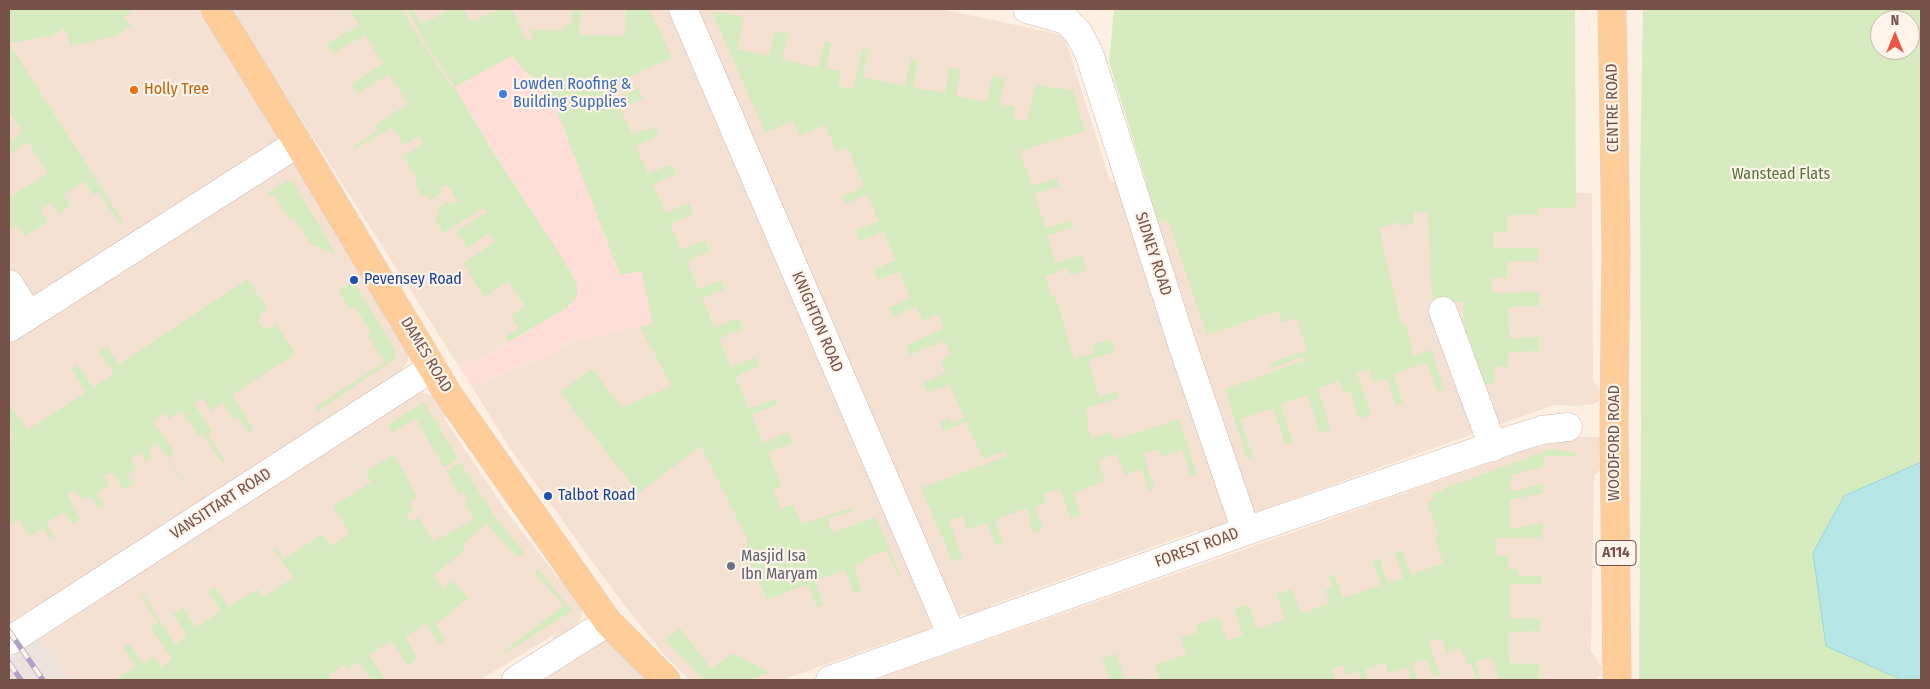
<!DOCTYPE html>
<style>
body{margin:0}
#map{position:relative;width:1930px;height:689px;overflow:hidden;background:#fdf0e3;font-family:"Fira Sans Condensed",sans-serif}
canvas{display:block}
.frame{position:absolute;inset:0;border:10px solid #765348;pointer-events:none}
.north{position:absolute;left:1870px;top:10px;width:50px;height:50px;box-sizing:border-box;background:#fff4ea;border:1px solid #c8b4a9;border-radius:50%;rotate:0deg;font-size:14px;font-weight:700;line-height:20px;text-align:center;color:#765348}
.north::after{content:'';display:block;margin:auto;width:18px;height:22px;background:#ec5643;clip-path:polygon(50% 0,100% 100%,50% 72%,0 100%)}
</style>
<div id="map">
<canvas width="1930" height="689"></canvas>
<div class="frame"></div>
<div class="north">N</div>
</div>
<script>
const c = document.querySelector('canvas').getContext('2d');
c.lineJoin = 'round';
function fill(path, color) { c.fillStyle = color; c.fill(path, 'evenodd'); }
const shape = rows => new Path2D(rows.map(r => 'M' + r).join(''));
function trace(path, color, width, dash) { c.strokeStyle = color; c.lineWidth = width; c.lineCap = dash ? 'butt' : 'round'; c.setLineDash(dash || []); c.stroke(path); }
function label(font, color, halo, rows, align = 'center') {
  c.font = font + ' "Fira Sans Condensed",sans-serif'; c.lineWidth = 4.5; c.setLineDash([]); c.textBaseline = 'middle'; c.strokeStyle = halo; c.fillStyle = color; for (const [text, x, y, turn = 0] of rows) {
    c.save(); c.translate(x, y); c.rotate((+turn || 0) * Math.PI / 180); c.textAlign = isNaN(turn) ? turn : align; if (halo) c.strokeText(text, 0, 0); c.fillText(text, 0, 0); c.restore();
  }
}
const residential = shape([
 [9,9,199,9,408,352,408,360,400,373,9,625],
 [231,9,941,9,1062,35,1066,41,1110,181,1592,193,1593,381,1599,388,1600,397,1598,402,1593,404,1578,406,1554,405,1509,421,1198,533,1197,531,991,605,992,608,971,615,963,614,928,628,924,633,905,639,903,637,782,680,690,680,666,657,621,601,509,447,472,387,497,375,553,354,569,342,652,323,620,275,553,100,455,87,485,139,565,309,477,361,458,365],
 [418,393,424,393,435,397,448,415,444,418,504,508,559,579,562,577,582,605,582,617,576,626,554,640,552,636,480,680,69,680,41,638,407,397],
 [1578,437,1602,437,1601,469,1594,476,1591,651,1602,668,1600,676,1595,680,874,680,1526,450],
 [599,641,609,642,648,680,543,680,574,661,572,658]
]);
const commercial = shape([
 [512,55,553,101,620,275,641,270,653,324,569,342,553,354,497,375,472,387,458,365,477,361,565,309,577,284,565,262,485,139,455,87]
]);
const industrial = shape([
 [41,638,69,680,9,680,9,658]
]);
const green = shape([
 [9,9,135,9,124,16,131,26,114,36,72,46,64,28,50,36,9,43],
 [349,9,403,9,409,22,452,88,455,86,427,46,407,9,413,9,420,24,454,9,464,9,470,22,501,9,512,9,526,40,533,39,531,30,564,31,565,25,572,24,573,9,580,9,579,35,625,36,626,9,649,9,672,58,610,85,616,98,638,88,641,94,643,99,620,108,632,135,654,126,657,132,658,136,636,146,648,174,672,164,676,174,653,184,665,213,689,203,693,214,670,224,681,250,705,240,710,251,686,262,698,289,721,280,725,289,702,299,714,328,738,318,743,329,719,339,731,367,755,357,757,361,759,366,735,377,749,409,775,399,777,404,751,415,763,443,788,432,793,442,768,453,782,486,773,490,781,509,793,504,802,524,853,507,854,510,827,519,832,533,876,517,901,577,899,578,887,550,865,558,866,562,854,567,862,591,854,593,845,570,815,581,823,605,817,608,808,584,767,600,745,550,748,541,701,446,623,505,619,500,634,488,560,392,592,369,622,407,672,386,640,327,653,323,641,271,620,275,553,101,512,56,455,87,485,139,565,262,577,284,577,297,565,309,508,342,506,336,519,328,511,316,525,306,508,281,484,297,463,263,495,242,489,233,467,248,456,232,487,212,484,208,443,233,434,218,440,214,437,208,449,201,451,204,457,200,447,184,440,188,442,193,430,200,427,195,422,197,414,183,418,180,403,156,423,144,419,136,403,145,392,127,355,149,354,146,378,131,375,125,408,104,389,74,357,94,351,84,383,64,365,35,333,54,327,44,359,25],
 [1114,9,1575,9,1576,205,1572,208,1538,208,1538,215,1507,215,1507,232,1493,232,1493,248,1538,248,1538,261,1507,262,1507,278,1491,278,1492,293,1539,292,1539,306,1508,307,1509,338,1539,337,1539,351,1508,352,1508,367,1495,367,1495,382,1481,387,1464,346,1463,302,1432,301,1428,212,1414,212,1413,223,1400,226,1399,222,1379,228,1401,324,1406,324,1413,355,1431,350,1444,389,1438,392,1427,363,1413,367,1393,375,1403,403,1396,406,1387,378,1374,383,1369,369,1357,373,1371,415,1359,419,1350,391,1344,393,1339,381,1318,388,1331,429,1320,433,1307,395,1293,400,1280,405,1293,442,1286,445,1273,408,1240,419,1253,457,1247,459,1225,389,1303,361,1302,357,1272,368,1270,363,1307,350,1296,318,1282,323,1278,311,1207,335,1168,220,1159,223,1109,62],
 [1643,9,1921,9,1921,680,1639,680,1641,427,1640,175],
 [1880,20,1910,20,1910,50,1880,50],
 [712,11,744,17,737,49,769,56,775,31,780,32,788,34,782,60,818,67,824,41,831,43,826,68,841,71,838,86,853,89,862,49,868,50,863,77,905,86,911,59,918,61,913,87,928,90,945,93,950,67,961,70,956,96,987,102,992,76,1005,79,1000,104,1015,107,1013,118,1027,121,1035,85,1073,90,1085,131,1020,151,1032,186,1057,178,1059,186,1034,194,1046,228,1072,220,1074,227,1047,236,1056,263,1082,255,1087,270,1070,275,1068,268,1045,276,1051,296,1055,295,1074,359,1095,353,1092,345,1110,339,1115,352,1088,360,1099,397,1116,391,1118,398,1086,408,1089,422,1087,424,1092,438,1111,432,1114,440,1179,419,1197,474,1191,476,1182,450,1162,457,1159,449,1143,454,1155,489,1149,491,1141,469,1125,475,1117,454,1098,460,1105,481,1073,493,1081,515,1071,519,1060,489,1043,494,1046,503,1035,507,1043,529,1033,533,1028,519,1031,518,1027,508,995,520,1003,543,996,546,987,523,967,530,963,516,949,521,963,558,953,562,921,488,1007,456,1006,451,983,459,966,422,944,431,940,422,949,418,951,423,964,418,962,412,949,384,928,393,923,383,946,372,941,359,951,354,945,341,910,355,906,345,944,328,938,314,923,321,916,307,893,317,889,308,911,298,899,271,878,280,874,270,896,260,883,231,860,241,856,231,879,221,867,194,845,204,842,196,864,186,848,148,837,152,825,125,800,136,793,121,765,133],
 [9,43,123,222,120,224,98,192,93,195,84,181,63,195,70,206,59,214,51,203,40,210,48,222,25,236,17,225,9,230,9,198,48,173,28,142,9,154,9,141,22,132,9,111],
 [286,181,293,182,336,254,311,244,294,218,290,220,274,195,270,197,267,193],
 [247,279,267,308,261,313,258,321,263,328,271,327,276,324,294,351,293,355,232,395,254,430,249,433,238,417,234,420,223,403,211,411,203,398,194,404,212,431,208,434,225,461,222,463,203,434,198,436,182,411,169,419,164,413,153,421,174,452,168,457,187,486,186,487,158,444,148,451,152,458,146,462,140,453,130,459,136,468,127,474,133,484,124,490,112,472,104,476,109,485,96,494,104,505,98,508,90,496,82,500,75,490,67,495,81,519,72,524,64,512,46,523,54,536,50,539,43,528,30,536,19,519,9,526,9,442,14,438,9,429,9,408,11,406,27,430,86,392,71,369,77,364,93,388,114,374,99,352,107,346,119,364],
 [353,281,396,351,395,359,318,411,315,407,385,362,367,335,371,332,355,307,350,310,338,290],
 [424,402,458,459,444,467,416,419,392,433,388,425],
 [1556,449,1572,452,1578,456,1544,456,1543,467,1511,475,1511,491,1543,484,1543,493,1510,500,1510,529,1543,522,1543,537,1496,538,1496,556,1508,555,1508,569,1518,569,1519,576,1541,576,1541,584,1510,584,1510,618,1540,619,1540,631,1508,632,1509,663,1539,664,1539,680,1500,680,1491,657,1475,663,1481,680,1477,680,1471,664,1467,665,1461,648,1447,653,1441,638,1429,642,1440,675,1433,677,1427,659,1412,664,1418,680,1412,680,1407,667,1389,674,1385,663,1365,670,1368,680,1361,680,1358,671,1347,675,1343,665,1332,669,1336,680,1160,680,1155,665,1186,654,1181,638,1198,632,1196,625,1218,617,1227,641,1243,635,1234,609,1248,604,1257,629,1285,619,1276,594,1292,589,1301,614,1330,603,1325,590,1332,588,1328,576,1334,574,1343,598,1381,585,1372,560,1379,558,1388,583,1403,578,1395,552,1402,550,1411,575,1443,563,1435,538,1439,536,1427,503,1434,500,1432,495,1445,489,1445,488,1548,450],
 [394,455,418,498,409,503,413,511,406,515,410,522,419,517,433,542,474,519,464,502,468,500,466,496,463,492,459,494,446,471,461,463,494,515,524,553,518,557,486,524,462,545,466,549,433,576,444,588,453,581,468,598,436,624,445,640,439,644,426,623,405,637,418,659,408,666,391,641,381,647,369,655,384,679,383,680,371,680,359,662,347,669,344,665,328,675,330,678,326,680,115,680,136,667,123,647,129,643,143,664,154,657,161,667,172,659,151,628,158,623,140,596,143,594,175,644,187,636,173,614,183,608,195,627,207,620,221,611,208,591,215,587,228,607,257,589,263,597,293,578,274,549,276,547,284,559,323,534,331,546,350,534,333,506,371,482,365,471],
 [538,569,572,611,504,654,503,652,564,605,534,573],
 [680,628,711,669,733,653,769,672,749,680,705,680,665,640],
 [1116,654,1125,680,1137,676,1139,680,1110,680,1102,658]
]);
const water = shape([
 [1919,463,1921,463,1921,680,1902,680,1826,646,1813,553,1844,496,1919,463]
]);
const minor = shape([
 [683,9,952,636],
 [1027,9,1066,20,1079,34,1089,53,1183,347,1246,531],
 [9,284,29,315],
 [1443,311,1493,447],
 [9,328,298,143],
 [9,641,433,367],
 [516,680,608,622],
 [830,680,1246,531,1510,440,1542,430,1568,427]
]);
const major = shape([
 [215,9,298,143,448,394,608,622,666,680],
 [1612,9,1616,248,1614,426,1617,680]
]);
const rail = shape([
 [9,631,43,680],
 [9,663,21,680]
]);
const markers = [
 [134,90,5,"#e8710a"],
 [503,94,5,"#3f7fe0"],
 [354,280,5,"#1a4fb4"],
 [548,496,5,"#1a4fb4"],
 [731,566,5,"#6b7280"]
];
const shields = [
 [1616,553,40]
];
const shieldNames = [
 ["A114",1616,553]
];
const shopNames = [
 ["Lowden Roofing &",513,85],
 ["Building Supplies",513,103]
];
const foodNames = [
 ["Holly Tree",144,90]
];
const streetNames = [
 ["CENTRE ROAD",1613,108,-91],
 ["SIDNEY ROAD",1153,254,72],
 ["KNIGHTON ROAD",817,322,67],
 ["DAMES ROAD",426,355,59],
 ["WOODFORD ROAD",1615,443,-90],
 ["VANSITTART ROAD",221,504,-33],
 ["FOREST ROAD",1197,548,-20]
];
const parkNames = [
 ["Wanstead Flats",1781,175]
];
const transitNames = [
 ["Pevensey Road",364,280],
 ["Talbot Road",558,496]
];
const worshipNames = [
 ["Masjid Isa",741,557],
 ["Ibn Maryam",741,575]
];
fill(residential, '#f5e1d1');
fill(commercial, '#feded6');
fill(industrial, '#ece3de');
fill(green, '#d7ebc1');
fill(water, '#b7e6e7');
trace(water, '#9cd7d9', 1);
trace(minor, '#d1b8ac', 29);
trace(major, '#d9cfcc', 29);
trace(minor, '#fff', 28);
trace(major, '#fecd99', 28);
trace(rail, '#b1a1c7', 5.5);
trace(rail, '#fff4ea', 4, [11]);
for (const [x, y, r, color] of markers) { const dot = new Path2D(); dot.arc(x, y, r, 0, 2 * Math.PI); c.fillStyle = color; c.fill(dot); trace(dot, '#fff4ea', 2); }
for (const [x, y, w] of shields) { const box = new Path2D(); box.roundRect(x - w / 2, y - 12.5, w, 25, 4); c.fillStyle = '#fff4ea'; c.fill(box); trace(box, '#765348', 1); }
label('bold 15px', '#765348', null, shieldNames);
label('16px', '#366cbe', '#fff4ea', shopNames, 'left');
label('16px', '#c56008', '#fff4ea', foodNames, 'left');
label('16px', '#765348', '#fff4ea', streetNames);
label('16px', '#54763d', '#fff4ea', parkNames);
label('16px', '#164399', '#fff4ea', transitNames, 'left');
label('16px', '#5b616d', '#fff4ea', worshipNames, 'left');
</script>
